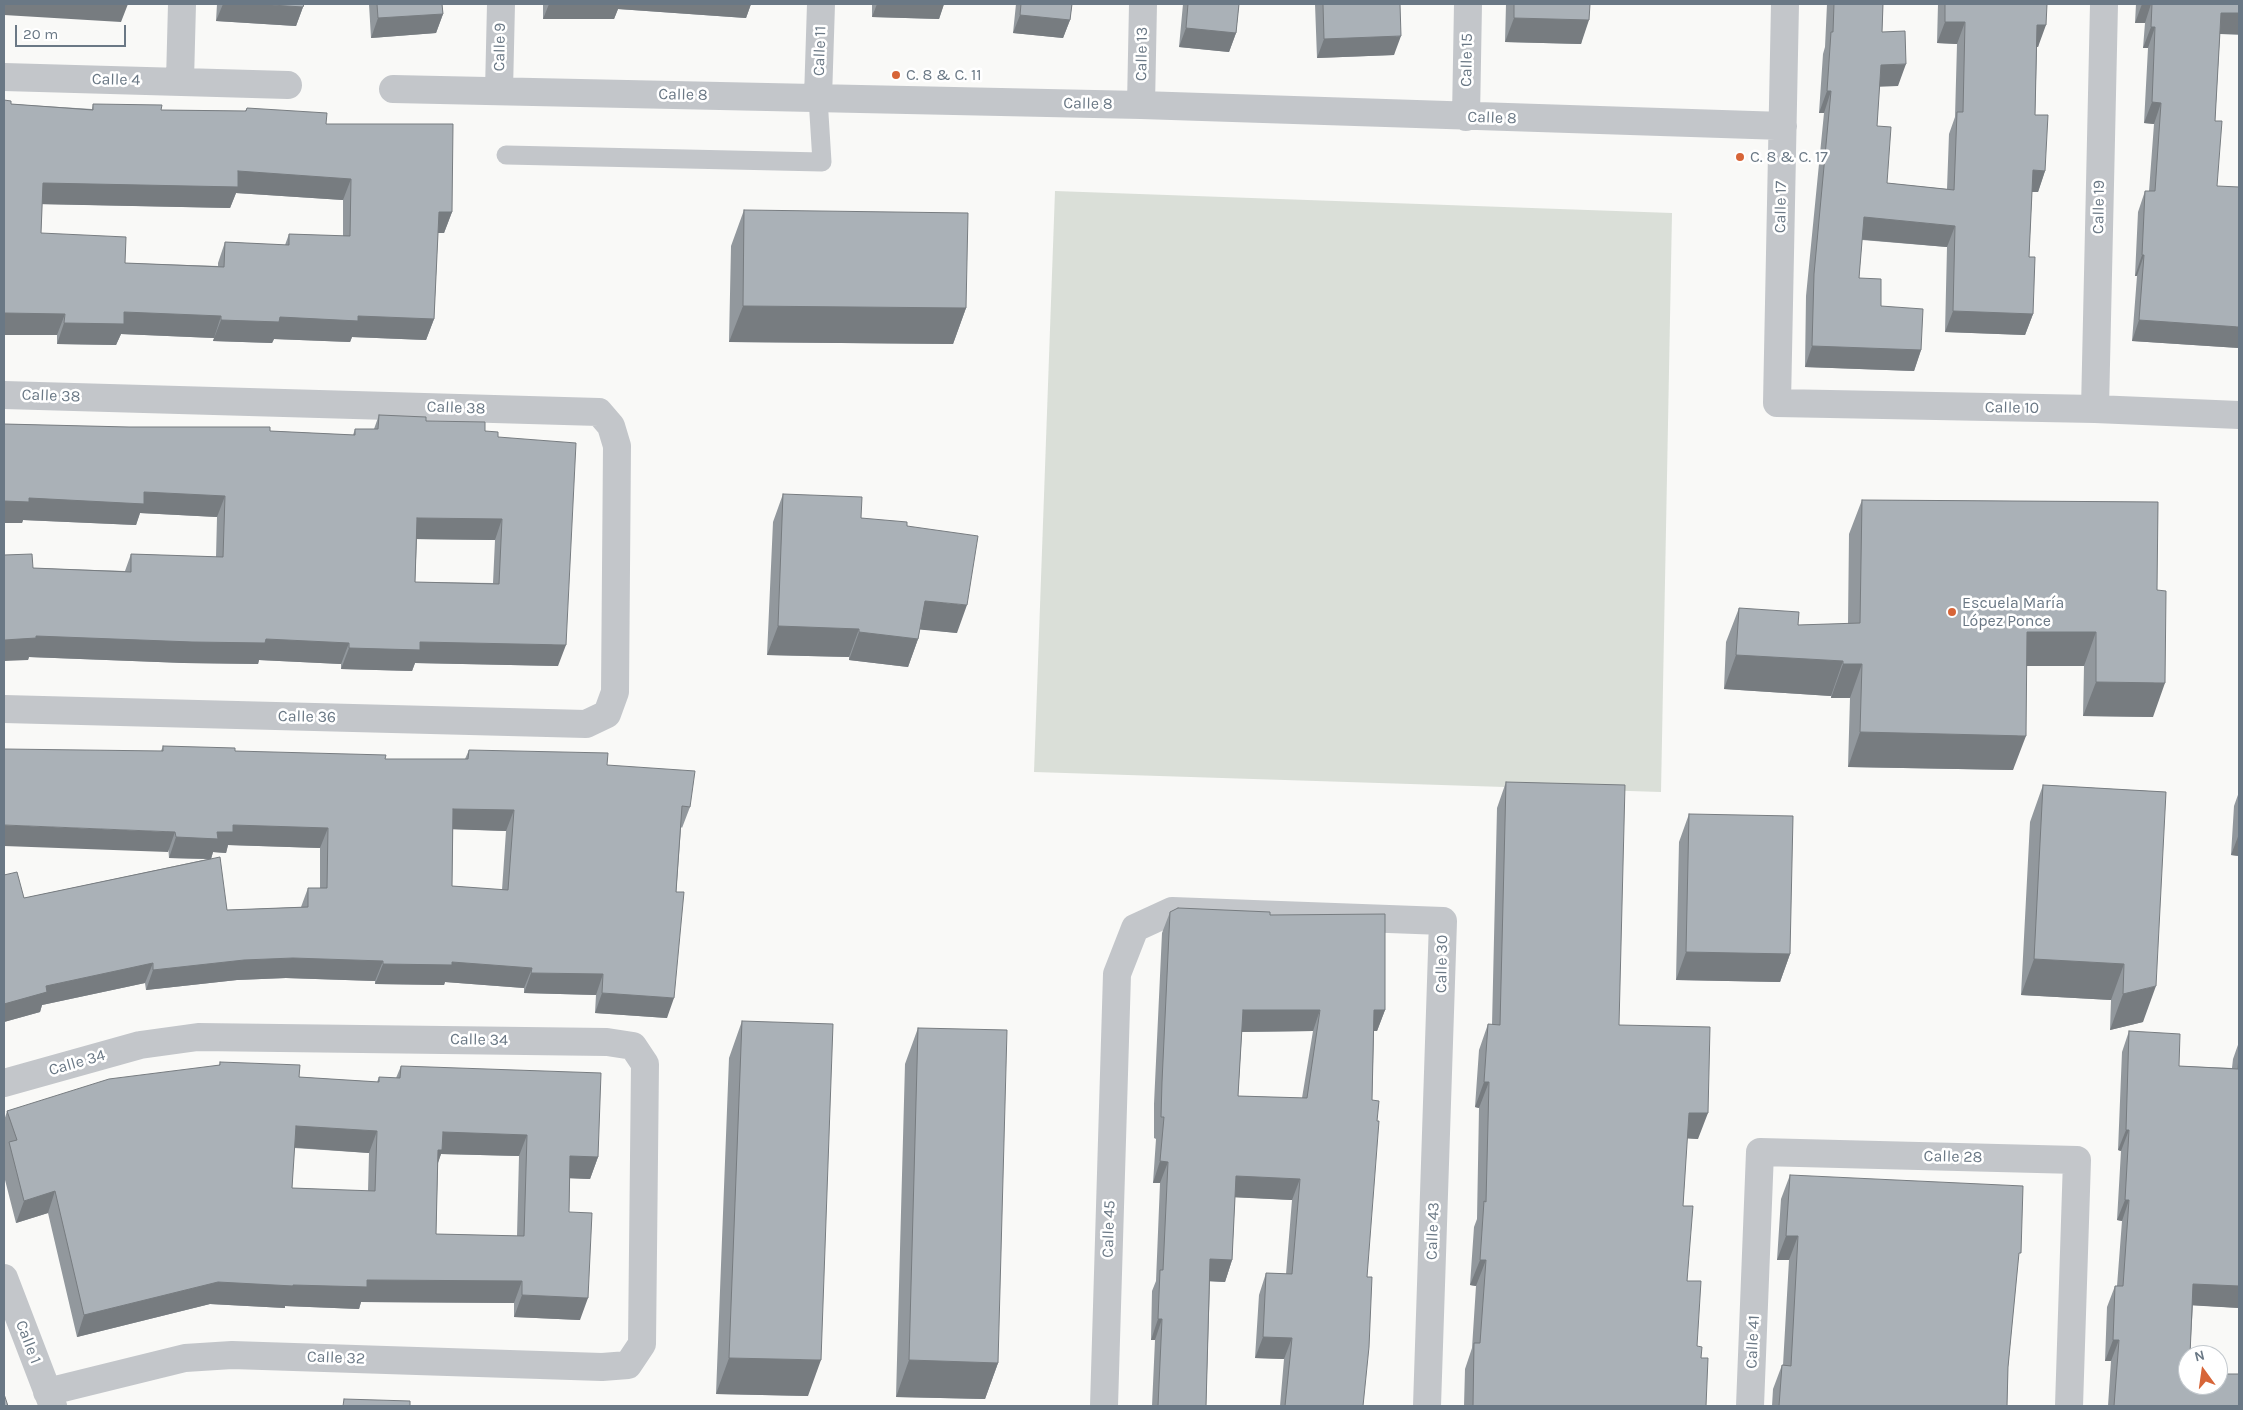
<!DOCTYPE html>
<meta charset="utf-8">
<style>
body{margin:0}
#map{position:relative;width:2243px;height:1410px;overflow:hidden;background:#f9f9f7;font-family:Karla,sans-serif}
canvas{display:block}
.frame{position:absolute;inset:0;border:5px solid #6a7885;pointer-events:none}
.north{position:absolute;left:2178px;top:1345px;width:50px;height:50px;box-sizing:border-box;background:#fff;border:1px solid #c3c9ce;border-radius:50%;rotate:346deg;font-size:14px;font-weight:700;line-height:20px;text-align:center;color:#6a7885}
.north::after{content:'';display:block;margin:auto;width:18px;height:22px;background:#d76538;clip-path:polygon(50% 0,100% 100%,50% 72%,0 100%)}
.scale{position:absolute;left:15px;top:25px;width:111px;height:22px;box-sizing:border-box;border:2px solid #6a7885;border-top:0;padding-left:6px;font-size:15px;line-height:18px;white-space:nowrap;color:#6a7885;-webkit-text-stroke:4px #fff;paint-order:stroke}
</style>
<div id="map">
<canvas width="2243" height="1410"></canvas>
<div class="frame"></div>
<div class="north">N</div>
<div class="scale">20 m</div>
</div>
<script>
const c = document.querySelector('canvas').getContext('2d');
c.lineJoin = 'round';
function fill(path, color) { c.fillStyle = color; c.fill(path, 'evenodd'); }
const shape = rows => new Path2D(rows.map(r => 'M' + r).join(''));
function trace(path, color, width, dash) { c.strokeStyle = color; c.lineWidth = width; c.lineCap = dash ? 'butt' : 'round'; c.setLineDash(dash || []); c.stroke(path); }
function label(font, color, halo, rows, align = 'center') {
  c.font = font + ' Karla,sans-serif'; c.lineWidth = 5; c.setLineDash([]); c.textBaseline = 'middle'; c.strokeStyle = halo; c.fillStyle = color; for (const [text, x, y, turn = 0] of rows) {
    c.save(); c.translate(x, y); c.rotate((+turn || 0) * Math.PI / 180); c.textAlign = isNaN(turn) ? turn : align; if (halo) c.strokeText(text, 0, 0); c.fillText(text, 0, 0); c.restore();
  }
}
const green = shape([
 [1055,191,1672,213,1661,792,1034,772]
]);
const lane = shape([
 [506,155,822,162,818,98]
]);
const street = shape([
 [1785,4,1777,403,2095,409,2239,415],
 [4,77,288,85],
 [180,81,182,4],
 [393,89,1141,105,1783,126],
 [499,91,501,4],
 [818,98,821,4],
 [1141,105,1143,4],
 [1466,117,1468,4],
 [4,395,599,412,611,426,617,446,615,692,607,714,586,724,4,709],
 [2095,409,2104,4],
 [4,1083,140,1045,198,1037,607,1042,633,1046,645,1064,642,1344,628,1365,602,1367,232,1355,185,1358,47,1392],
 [4,1278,53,1406],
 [1104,1406,1117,974,1135,928,1172,911,1443,921,1427,1406],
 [1750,1406,1760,1152,2077,1160,2069,1406]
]);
const wall = shape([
 [217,4,304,4,303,7,296,26,216,21],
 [369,4,442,4,443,14,436,33,371,38],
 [543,4,751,4,746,18,618,9,614,19,543,19],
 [872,4,944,4,939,19,872,17],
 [1016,4,1072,4,1070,20,1063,38,1013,33],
 [1183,4,1239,4,1236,33,1229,52,1179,47],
 [1315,4,1400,4,1394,55,1317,58],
 [1506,4,1590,4,1581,44,1505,42],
 [1827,4,1883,4,1882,32,1898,86,1879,86,1877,126,1887,183,1947,189,1949,134,1955,117,1957,44,1937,43,1938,4,2047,4,2038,47,2037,47,2035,115,2045,171,2038,192,2032,192,2029,257,2033,314,2025,335,1945,332,1947,247,1862,240,1859,278,1881,306,1921,350,1914,371,1805,367,1806,296,1824,113,1819,113,1823,54,1825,47],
 [2136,4,2239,4,2239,35,2220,34,2215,121,2217,186,2239,348,2132,341,2137,276,2135,276,2138,212,2145,191,2149,191,2154,124,2144,123,2148,48,2143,48,2145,23,2135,23],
 [4,100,11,104,92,109,93,104,161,110,245,111,247,108,326,124,452,212,444,233,438,233,434,319,426,340,352,337,350,342,274,339,272,343,213,341,214,338,121,334,116,345,57,344,57,335,4,335],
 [236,193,343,200,343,236,289,234,285,245,225,242,218,263,218,266,125,263,41,233,42,204,230,208],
 [744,210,966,308,953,344,729,342,731,246],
 [379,415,426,421,485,431,498,437,558,666,415,663,412,671,341,669,341,664,259,660,258,664,184,663,29,657,28,660,33,568,125,571,131,554,216,557,217,517,140,513,136,525,23,520,22,523,4,523,4,424,270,431,353,435,355,429,374,429],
 [417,539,495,540,493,583,415,582],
 [783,494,861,518,907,526,957,633,920,629,918,639,908,667,849,660,849,657,767,655,773,522],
 [1862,500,2158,502,2153,717,2083,716,2084,666,2027,666,2013,770,1848,767,1850,698,1831,698,1831,696,1724,689,1726,642,1739,608,1798,625,1848,624,1849,534],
 [163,746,235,751,385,759,465,759,469,750,607,765,690,807,682,828,681,827,667,1018,595,1013,596,995,524,993,524,988,445,982,444,985,375,984,375,981,286,978,237,980,146,990,145,983,42,1005,40,1012,4,1022,4,875,24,898,208,859,169,858,161,751],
 [453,829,506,831,502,890,452,886],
 [228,845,320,848,320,888,308,888,301,907,227,910,211,859,213,852,226,853],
 [1506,782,1619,1025,1698,1139,1687,1138,1683,1206,1687,1281,1697,1346,1701,1358,1706,1406,1464,1406,1465,1369,1472,1348,1476,1286,1470,1285,1474,1227,1477,1219,1479,1108,1475,1107,1479,1050,1488,1024,1492,1025,1497,808],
 [2043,785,2166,792,2143,1022,2110,1030,2111,1000,2021,995,2030,822],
 [2239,792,2239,856,2231,855,2234,806],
 [1689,814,1790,954,1780,982,1676,980,1679,842],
 [1170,912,1270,915,1385,1010,1377,1031,1374,1031,1363,1406,1280,1406,1284,1359,1255,1358,1259,1295,1266,1273,1286,1274,1292,1200,1235,1197,1232,1260,1225,1282,1210,1281,1206,1406,1152,1406,1155,1340,1151,1340,1152,1291,1156,1281,1160,1183,1153,1183,1156,1139,1154,1138,1154,1104,1162,933],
 [1313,1031,1302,1098,1238,1096,1242,1032],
 [742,1021,808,1396,716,1394,729,1058],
 [918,1028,998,1363,985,1399,896,1397,905,1064],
 [2129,1031,2179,1066,2232,1068,2233,1059,2239,1042,2239,1308,2193,1305,2188,1385,2239,1406,2108,1406,2111,1361,2105,1361,2107,1307,2115,1286,2117,1286,2122,1221,2117,1220,2121,1151,2118,1150,2122,1052],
 [220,1062,299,1077,377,1082,379,1077,396,1078,401,1066,598,1157,590,1179,570,1178,569,1212,580,1320,514,1317,514,1303,361,1302,359,1309,285,1306,285,1308,210,1304,77,1337,48,1213,16,1223,4,1176,4,1155,5,1150,4,1145,4,1121,7,1111,219,1065],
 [294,1148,369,1153,368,1191,292,1188],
 [441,1154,519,1156,517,1236,436,1234,438,1162],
 [1790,1175,2018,1259,2008,1367,2007,1406,1772,1406,1773,1389,1782,1365,1783,1365,1789,1260,1777,1260,1781,1199]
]);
const shadedWall = shape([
 [4,4,128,4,121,22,4,15],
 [223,4,256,4,303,7,296,26,216,21],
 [549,4,751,4,746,18,618,9,614,19,543,19],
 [877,4,944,4,939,19,872,17],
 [2142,4,2151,4,2145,23,2135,23],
 [2221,13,2239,13,2239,34,2213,34],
 [443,14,436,33,371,38,378,18],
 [1020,15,1070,20,1063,38,1013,33],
 [1514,18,1589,20,1581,44,1505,42],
 [1945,22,1965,22,1957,44,1937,43],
 [2037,25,2046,25,2038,47,2029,46],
 [2151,27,2155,27,2148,48,2143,48],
 [1186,28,1236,33,1229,52,1179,47],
 [1401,36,1394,55,1317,58,1324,39],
 [1906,64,1898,86,1873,87,1881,65],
 [1827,91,1831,91,1824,113,1819,113],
 [2152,102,2161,103,2154,124,2144,123],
 [2033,170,2045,171,2038,192,2025,192],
 [238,171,351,179,343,200,236,193,230,208,35,204,43,183],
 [439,212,452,212,444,233,431,233],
 [1864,217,1955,226,1947,247,1856,239],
 [2142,255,2144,255,2137,276,2135,276],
 [743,306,966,308,953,344,729,342],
 [1953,311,2033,314,2025,335,1945,332],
 [124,312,221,316,214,338,121,334,116,345,57,344,64,323],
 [4,313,65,314,57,335,4,335],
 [358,316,434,319,426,340,352,337,350,342,274,339,272,343,213,341,221,320,280,317],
 [2139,320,2239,327,2239,348,2132,341],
 [1812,346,1921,350,1914,371,1805,367],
 [144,492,225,496,217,517,140,513,136,525,23,520,22,523,4,523,4,501,29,498],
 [417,518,502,519,495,540,410,539],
 [925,601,967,605,957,633,914,629],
 [778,626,859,629,849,657,767,655],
 [859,632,918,639,908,667,849,660],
 [2027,632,2096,632,2084,666,2015,666],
 [36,636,266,639,349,643,341,664,259,660,258,664,184,663,29,657,28,660,4,661,4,640],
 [420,642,566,645,558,666,415,663,412,671,341,669,349,648],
 [1736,655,1843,661,1831,696,1724,689],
 [1843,664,1862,664,1850,698,1831,698],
 [2096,682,2165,683,2153,717,2083,716],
 [1860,732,2026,736,2013,770,1848,767],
 [453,809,514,810,506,831,445,829],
 [4,825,175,832,168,852,4,846],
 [233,825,328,828,320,848,228,845,226,853,213,852,211,859,169,858,176,837,217,832],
 [2239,834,2239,856,2231,855],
 [1686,952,1790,954,1780,982,1676,980],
 [293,958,383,961,375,981,286,978,237,980,146,990,153,970,244,960],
 [2034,959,2124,964,2111,1000,2021,995],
 [452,962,532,968,524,988,445,982,444,985,375,984,383,964],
 [153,963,145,983,42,1005,40,1012,4,1022,4,1004,46,986],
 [531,973,603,974,596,995,524,993],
 [2156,986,2143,1022,2110,1030,2123,994],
 [602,993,674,998,667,1018,595,1013],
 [1243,1010,1320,1010,1313,1031,1235,1032],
 [1374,1010,1385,1010,1377,1031,1367,1031],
 [1484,1082,1489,1082,1479,1108,1475,1107],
 [1689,1113,1708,1113,1698,1139,1679,1138],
 [296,1126,377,1131,369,1153,288,1147],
 [2126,1130,2129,1130,2121,1151,2118,1150],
 [443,1132,527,1135,519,1156,441,1154,435,1172,431,1172],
 [570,1156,598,1157,590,1179,562,1178],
 [1160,1161,1168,1162,1160,1183,1153,1183],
 [1236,1176,1300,1179,1292,1200,1228,1197],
 [55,1191,48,1213,16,1223,24,1201],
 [2125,1200,2129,1200,2122,1221,2117,1220],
 [1786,1236,1798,1236,1789,1260,1777,1260],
 [1210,1259,1232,1260,1225,1282,1203,1281],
 [1480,1260,1486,1260,1476,1286,1470,1285],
 [367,1280,522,1281,514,1303,361,1302,359,1309,285,1306,285,1308,210,1304,77,1337,84,1315,218,1282,293,1285],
 [2193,1284,2239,1286,2239,1308,2186,1305],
 [522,1295,588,1298,580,1320,514,1317],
 [1158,1319,1162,1319,1155,1340,1151,1340],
 [1263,1337,1292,1338,1284,1359,1255,1358],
 [2113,1340,2119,1340,2111,1361,2105,1361],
 [729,1358,821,1360,808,1396,716,1394],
 [909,1360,998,1363,985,1399,896,1397]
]);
const building = shape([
 [256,4,304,4,303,7,256,4],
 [377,4,442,4,443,14,378,18,377,4],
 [1021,4,1072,4,1070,20,1020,15,1021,4],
 [1188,4,1239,4,1236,33,1186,28,1188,4],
 [1323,4,1400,4,1401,36,1324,39,1323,4],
 [1514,4,1590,4,1589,20,1514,18,1514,4],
 [1834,4,1883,4,1882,32,1905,31,1906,64,1881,65,1877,126,1891,127,1887,183,1954,190,1957,112,1963,112,1965,22,1945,22,1945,4,2047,4,2046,25,2037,25,2035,115,2048,115,2045,171,2033,170,2029,257,2035,257,2033,314,1953,311,1955,226,1864,217,1859,278,1881,279,1881,306,1923,309,1921,350,1812,346,1814,274,1831,91,1827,91,1831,32,1833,32,1834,4],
 [2152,4,2239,4,2239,13,2221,13,2215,121,2222,121,2217,186,2239,187,2239,327,2139,320,2144,255,2142,255,2145,191,2155,191,2161,103,2152,102,2155,27,2151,27,2152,4],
 [4,100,11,101,11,104,93,110,93,104,162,105,161,110,246,111,247,108,327,113,326,124,453,124,452,212,439,212,434,319,358,316,358,321,280,317,279,322,221,320,221,316,124,312,124,324,64,323,65,314,4,313,4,100],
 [238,171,351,179,350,236,289,234,289,245,225,242,224,267,125,263,126,237,41,233,43,183,238,187,238,171],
 [744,210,968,213,966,308,743,306,744,210],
 [379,415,426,417,426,421,485,422,485,431,498,432,498,437,576,443,566,645,420,642,420,650,349,648,349,643,266,639,265,643,192,642,36,636,36,638,4,640,4,555,32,554,33,568,131,572,131,554,223,557,225,496,144,492,144,504,29,498,29,502,4,501,4,424,129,427,270,427,270,431,355,435,355,429,378,429,379,415],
 [417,518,502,519,499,584,415,582,417,518],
 [783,494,862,497,861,518,907,522,907,526,978,536,967,605,925,601,918,639,859,632,859,629,778,626,783,494],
 [1862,500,2158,502,2157,590,2166,591,2165,683,2096,682,2096,632,2027,632,2026,736,1860,732,1862,664,1843,664,1843,661,1736,655,1739,608,1799,612,1798,625,1860,623,1862,500],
 [163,746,235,748,235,751,386,755,385,759,468,759,469,750,608,753,607,765,695,771,690,807,682,806,676,892,684,892,674,998,602,993,603,974,531,973,532,968,452,962,452,965,383,964,383,961,293,958,244,960,153,970,153,963,46,986,47,992,4,1004,4,875,17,872,24,898,220,857,227,910,308,907,308,888,327,888,328,828,233,825,233,832,217,832,218,839,176,837,175,832,4,825,4,749,163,751,163,746],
 [453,809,514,810,508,890,452,886,453,809],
 [1506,782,1625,785,1619,1025,1710,1027,1708,1113,1689,1113,1683,1206,1693,1206,1687,1281,1701,1281,1697,1346,1702,1347,1701,1358,1708,1358,1706,1406,1473,1406,1474,1343,1480,1343,1486,1260,1480,1260,1484,1201,1486,1202,1489,1082,1484,1082,1488,1024,1500,1025,1506,782],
 [2043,785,2166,792,2156,986,2123,994,2124,964,2034,959,2043,785],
 [1689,814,1793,816,1790,954,1686,952,1689,814],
 [1178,908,1270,912,1270,915,1385,914,1385,1010,1374,1010,1372,1100,1379,1101,1377,1121,1379,1121,1367,1277,1372,1277,1369,1347,1363,1406,1285,1406,1292,1338,1263,1337,1266,1273,1292,1274,1300,1179,1236,1176,1232,1260,1210,1259,1206,1406,1158,1406,1162,1319,1158,1319,1160,1270,1163,1270,1168,1162,1160,1161,1164,1117,1161,1117,1162,1082,1170,912,1178,908],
 [1243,1010,1320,1010,1307,1098,1238,1096,1243,1010],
 [742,1021,833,1024,821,1360,729,1358,742,1021],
 [918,1028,1007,1030,998,1363,909,1360,918,1028],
 [2129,1031,2180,1034,2179,1066,2238,1069,2239,1055,2239,1286,2193,1284,2190,1355,2188,1355,2188,1385,2218,1385,2218,1374,2239,1374,2239,1406,2114,1406,2119,1340,2113,1340,2115,1286,2123,1286,2129,1200,2125,1200,2129,1130,2126,1130,2129,1031],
 [220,1062,300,1065,299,1077,379,1082,379,1077,400,1078,401,1066,601,1073,598,1157,570,1156,569,1212,592,1213,588,1298,522,1295,522,1281,367,1280,367,1287,293,1285,293,1286,218,1282,84,1315,55,1191,24,1201,9,1142,17,1140,7,1111,109,1079,220,1065,220,1062],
 [296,1126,377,1131,375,1191,292,1188,296,1126],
 [443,1132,527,1135,524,1236,436,1234,438,1150,442,1150,443,1132],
 [1790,1175,2023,1186,2021,1253,2019,1253,2008,1367,2007,1406,1779,1406,1782,1365,1791,1366,1798,1236,1786,1236,1790,1175],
 [4,1394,8,1406,4,1406,4,1394],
 [344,1399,410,1401,410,1406,343,1406,344,1399]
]);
const markers = [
 [896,75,5,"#d76538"],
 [1740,157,5,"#d76538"],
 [1952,612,5,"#d76538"]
];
const streetNames = [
 ["Calle 9",500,47,-89],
 ["Calle 11",820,51,-88],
 ["Calle 13",1142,54,-89],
 ["Calle 15",1467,60,-89],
 ["Calle 4",116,80,1],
 ["Calle 8",683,95,1],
 ["Calle 8",1088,104,1],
 ["Calle 8",1492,118,2],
 ["Calle 17",1781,207,-89],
 ["Calle 19",2099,207,-89],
 ["Calle 38",51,396,2],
 ["Calle 38",456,408,2],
 ["Calle 10",2012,408,1],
 ["Calle 36",307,717,1],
 ["Calle 30",1442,964,-89],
 ["Calle 34",479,1040,1],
 ["Calle 34",77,1063,-16],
 ["Calle 28",1953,1157,1],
 ["Calle 45",1109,1229,-88],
 ["Calle 43",1433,1231,-88],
 ["Calle 1",28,1342,69],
 ["Calle 41",1753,1342,-87],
 ["Calle 32",336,1358,2]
];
const poiNames = [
 ["C. 8 & C. 11",906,75],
 ["C. 8 & C. 17",1750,157],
 ["Escuela María",1962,603],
 ["López Ponce",1962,621]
];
fill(green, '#dadfd8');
trace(lane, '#c3c6ca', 19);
trace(street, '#c3c6ca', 28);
fill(wall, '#92989d');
fill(shadedWall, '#777c80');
fill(building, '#aab1b7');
trace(building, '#777c80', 1);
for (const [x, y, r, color] of markers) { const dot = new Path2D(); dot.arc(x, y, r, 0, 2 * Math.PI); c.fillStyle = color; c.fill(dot); trace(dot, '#fff', 2); }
label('16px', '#6a7885', '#fff', streetNames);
label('16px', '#6a7885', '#fff', poiNames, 'left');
</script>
